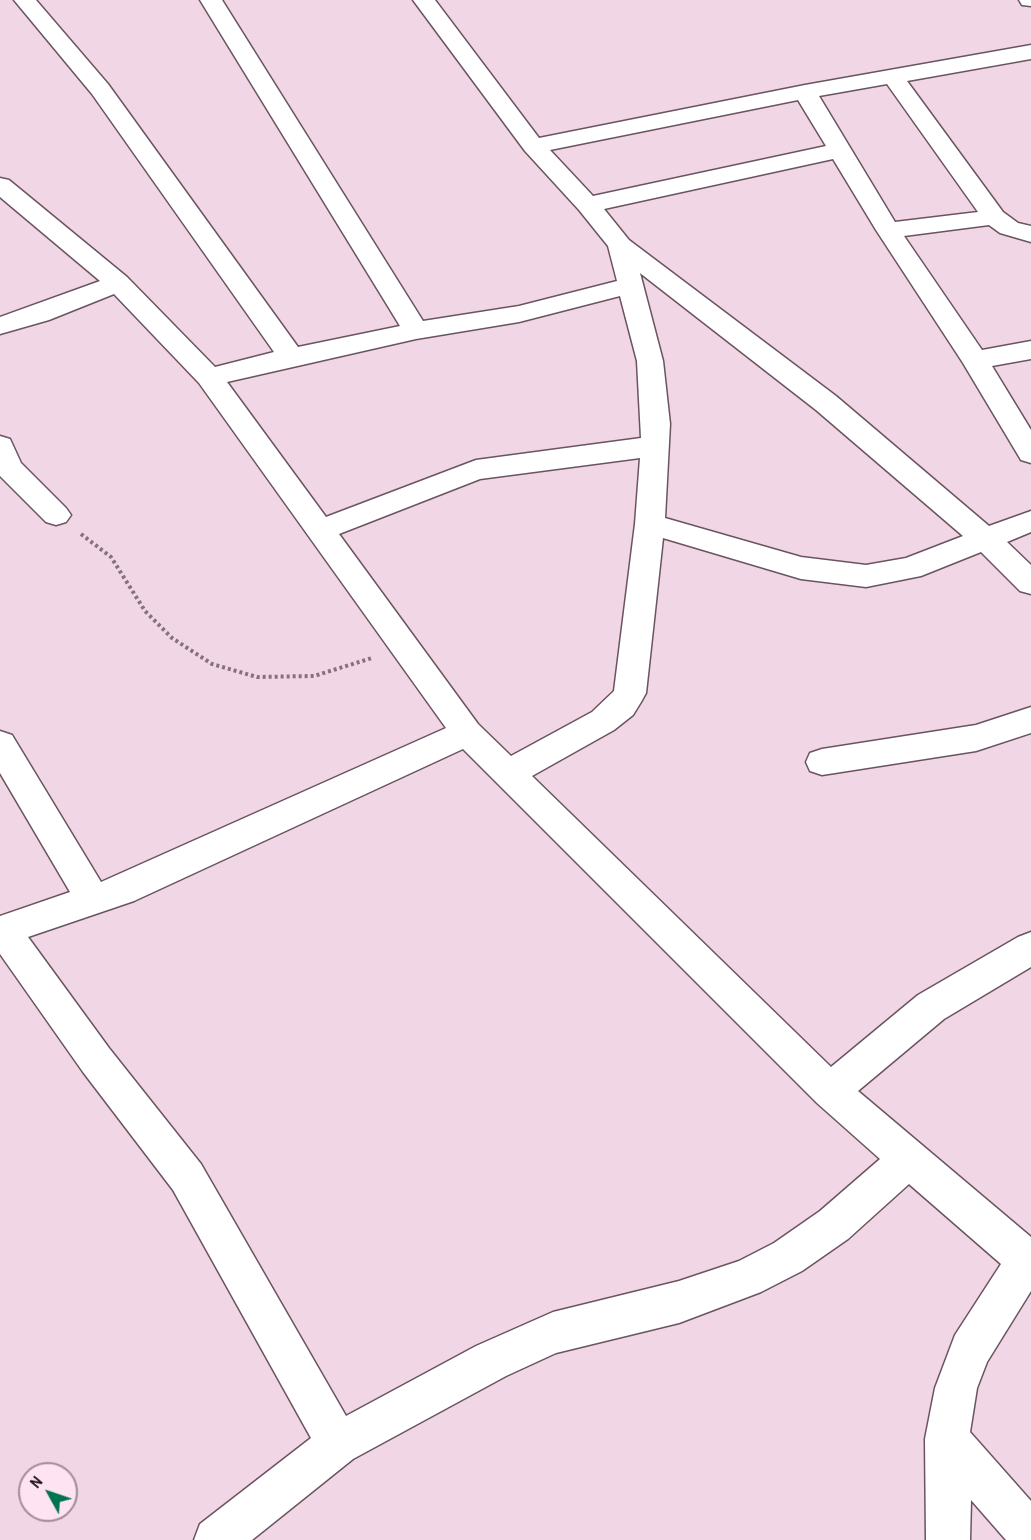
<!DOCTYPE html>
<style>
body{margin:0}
#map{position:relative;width:1031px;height:1540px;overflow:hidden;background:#f1d6e5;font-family:"Archivo Narrow",sans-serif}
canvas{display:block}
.north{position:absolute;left:18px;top:1462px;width:60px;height:60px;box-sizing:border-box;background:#fee3f3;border:2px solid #a18d99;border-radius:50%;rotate:310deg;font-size:16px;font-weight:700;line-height:24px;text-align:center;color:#160d12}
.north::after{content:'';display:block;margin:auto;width:21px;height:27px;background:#00744f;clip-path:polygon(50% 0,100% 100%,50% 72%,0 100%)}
</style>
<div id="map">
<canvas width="1031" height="1540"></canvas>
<div class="north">N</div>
</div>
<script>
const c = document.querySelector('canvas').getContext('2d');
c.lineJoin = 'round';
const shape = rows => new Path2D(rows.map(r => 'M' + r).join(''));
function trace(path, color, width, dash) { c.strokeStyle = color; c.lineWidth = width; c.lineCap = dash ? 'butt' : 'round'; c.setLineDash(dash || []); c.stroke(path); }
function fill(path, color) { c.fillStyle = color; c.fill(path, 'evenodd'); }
const path = shape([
 [81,534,111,557,145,611,172,638,212,664,257,677,314,676,372,658]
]);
const street = shape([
 [14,0,36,0,108,84,298,347,400,326,200,0,222,0,423,321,519,306,617,281,608,246,579,210,525,151,413,0,435,0,539,138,805,85,1031,45,1031,59,907,81,1003,212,1018,223,1031,226,1031,242,1000,233,989,225,904,236,982,350,1031,341,1031,359,992,366,1031,430,1031,463,1021,460,963,363,876,230,833,159,604,209,629,240,836,396,989,526,1031,511,1031,532,1007,542,1031,565,1031,594,1020,591,981,552,921,576,866,587,801,579,663,538,646,693,641,702,633,715,614,730,532,776,831,1067,918,995,1018,937,1031,932,1031,967,944,1019,858,1091,1031,1237,1031,1291,987,1362,977,1388,970,1432,1031,1501,1031,1540,1006,1540,971,1500,970,1540,926,1540,925,1439,935,1388,955,1335,1001,1264,909,1184,848,1239,802,1271,761,1292,679,1323,556,1353,506,1376,353,1459,252,1540,194,1540,200,1524,311,1438,173,1190,83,1072,0,954,0,916,70,892,0,773,0,731,12,735,101,882,446,728,199,383,114,294,49,320,0,334,0,317,100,281,0,197,0,178,9,180,127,277,215,367,274,352,92,94,14,0],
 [887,84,978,212,895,222,819,96,887,84],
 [798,100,826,146,593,196,550,150,798,100],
 [640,273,816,410,963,536,906,558,866,565,801,557,665,518,670,424,663,361,640,273],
 [620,296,637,361,641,438,476,460,326,517,227,382,416,339,519,322,620,296],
 [640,458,635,524,614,691,592,712,511,756,478,724,339,534,480,479,640,458],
 [463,749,817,1103,880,1159,820,1211,774,1243,739,1261,679,1281,553,1312,476,1346,346,1416,201,1164,109,1048,28,937,134,901,463,749],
 [1019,0,1031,0,1031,6,1022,5,1019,0],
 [0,436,10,439,21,463,66,508,71,515,66,522,56,525,46,522,0,476,0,436],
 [1031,707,1031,733,976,751,822,775,810,771,806,762,810,753,822,749,976,725,1031,707]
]);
trace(street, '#6a5461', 3);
trace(path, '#84727c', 4, [3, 3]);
fill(street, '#fff');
</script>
